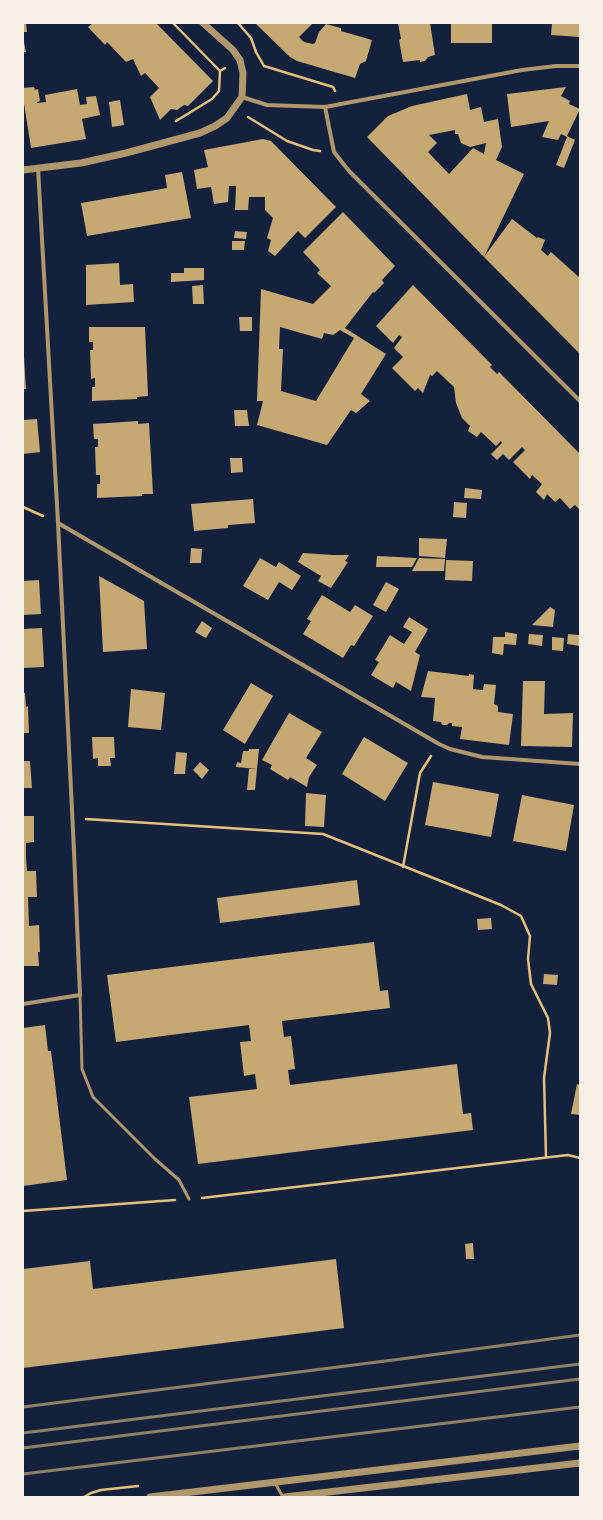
<!DOCTYPE html>
<style>
body{margin:0}
#map{position:relative;width:603px;height:1520px;overflow:hidden;background:#14213d;font-family:Overpass,sans-serif}
canvas{display:block}
.frame{position:absolute;inset:0;border:24px solid #f6f1e7;pointer-events:none}
</style>
<div id="map">
<canvas width="603" height="1520"></canvas>
<div class="frame"></div>
</div>
<script>
const c = document.querySelector('canvas').getContext('2d');
c.lineJoin = 'round';
function fill(path, color) { c.fillStyle = color; c.fill(path, 'evenodd'); }
const shape = rows => new Path2D(rows.map(r => 'M' + r).join(''));
function trace(path, color, width, dash) { c.strokeStyle = color; c.lineWidth = width; c.lineCap = dash ? 'butt' : 'round'; c.setLineDash(dash || []); c.stroke(path); }
const building = shape([
 [23,23,26,23,27,32,23,32],
 [93,23,156,23,213,81,188,106,184,105,177,110,171,109,160,120,150,97,159,88,146,74,145,73,141,76,133,59,126,62,107,42,105,45,88,27],
 [255,23,313,23,299,37,304,42,313,44,315,43,319,32,326,24,341,28,341,31,372,40,366,61,360,64,355,78,297,61,290,57],
 [398,23,430,23,435,55,428,57,425,61,420,62,420,60,403,62,399,40,401,39],
 [451,23,492,23,492,43,451,43],
 [552,23,580,23,580,37,551,35],
 [23,37,26,52,23,52],
 [34,87,35,90,38,89,40,101,37,102,37,103,46,102,45,95,77,89,80,105,87,104,86,97,96,96,100,115,82,119,86,139,31,148,23,97,23,88],
 [566,87,561,96,570,101,569,104,580,109,567,136,575,140,564,168,556,165,567,137,561,134,558,140,542,137,549,121,511,127,507,94],
 [467,94,470,110,481,107,484,122,498,119,502,147,496,160,524,174,484,257,367,137,388,116,412,106],
 [455,130,455,134,458,134,461,143,470,147,486,143,484,154,473,148,449,174,428,152,437,143,429,135],
 [120,100,124,125,112,127,109,102],
 [263,139,271,141,336,207,305,238,298,231,275,256,268,251,271,240,267,238,273,218,265,210,265,197,249,197,248,210,235,210,236,186,229,186,228,202,214,204,211,187,197,189,194,170,208,167,204,150],
 [182,172,191,218,87,236,81,203,167,188,165,175],
 [343,212,395,266,382,280,384,283,374,293,373,292,345,328,386,354,361,394,370,401,356,413,351,410,327,445,257,425,263,401,257,401,261,289,313,304,331,286,317,273,320,270,303,252],
 [280,327,322,339,324,333,333,335,340,330,354,338,316,401,281,391,283,349,279,349],
 [512,219,537,238,538,237,545,240,541,250,548,256,551,252,580,278,580,354,484,257],
 [235,231,247,232,246,239,234,238],
 [232,241,245,241,244,250,232,250],
 [119,263,120,285,133,284,134,302,86,305,86,265],
 [184,268,204,268,204,280,171,282,171,273,184,273],
 [203,285,204,304,193,304,192,286],
 [413,285,492,365,490,367,497,374,499,372,580,454,580,510,575,505,570,509,560,498,555,502,547,494,544,500,536,492,542,484,532,475,530,479,513,462,525,450,522,447,509,460,503,454,497,460,491,454,502,443,501,441,496,446,481,432,477,437,468,431,470,426,462,418,456,403,454,387,437,371,432,376,430,375,423,393,418,388,415,391,392,368,403,357,394,348,402,337,399,335,393,343,376,326],
 [239,317,252,317,252,331,240,331],
 [89,327,145,327,148,396,137,397,137,399,92,401,92,387,95,387,95,378,91,379,90,350,93,350,93,342,89,342],
 [23,357,24,357,26,389,23,389],
 [234,410,247,410,249,426,235,426],
 [37,419,40,452,23,454,23,420],
 [138,421,138,424,149,423,153,494,142,494,142,496,97,498,97,484,100,484,100,475,96,475,95,447,98,447,98,439,94,439,93,424],
 [230,458,242,458,243,472,231,473],
 [465,488,482,490,481,499,464,498],
 [253,499,255,523,228,525,228,528,194,531,191,504],
 [454,502,467,503,466,518,453,517],
 [419,538,447,539,445,558,419,556],
 [191,548,202,549,201,563,190,563],
 [303,553,333,555,349,555,345,561,348,562,331,588,318,581,321,576,298,562],
 [377,556,417,558,412,567,376,567],
 [260,558,276,567,279,562,301,576,292,590,279,582,268,600,243,586],
 [419,558,445,559,444,571,412,571],
 [446,560,473,561,472,581,445,580],
 [99,576,144,601,147,649,103,652],
 [39,580,41,614,23,615,23,581],
 [386,582,399,589,386,612,373,605],
 [322,595,350,612,355,605,373,616,354,646,351,645,343,658,303,634,311,621,307,619],
 [550,607,555,610,553,627,532,625],
 [409,617,428,629,415,652,420,655,411,691,396,682,393,688,371,675,379,662,375,660,390,635,404,644,412,632,403,627],
 [202,621,212,628,206,638,195,632],
 [42,628,44,667,23,668,23,629],
 [505,632,517,634,516,645,504,644,503,655,492,653,493,637,505,637],
 [529,634,543,635,542,646,528,644],
 [568,634,580,635,580,646,567,644],
 [552,637,564,638,563,651,552,650],
 [428,671,469,676,469,674,474,675,473,689,483,690,484,684,496,685,494,704,498,706,498,712,513,714,509,745,460,739,462,727,452,726,452,723,449,723,447,725,442,725,441,722,433,721,435,698,421,697],
 [523,681,545,681,544,714,573,713,572,747,521,746],
 [251,683,273,696,245,744,223,730],
 [131,689,165,693,161,730,128,727],
 [23,693,25,693,26,707,28,706,29,733,23,733],
 [289,713,322,732,306,758,317,765,309,777,307,787,290,777,288,780,270,769,272,765,262,760],
 [92,737,114,737,115,758,110,758,111,766,98,766,98,758,93,759],
 [364,737,408,763,385,801,342,774],
 [249,749,259,749,257,769,236,767,237,762,241,763,243,751,249,751],
 [176,752,187,753,185,774,174,774],
 [23,761,30,761,32,788,23,788],
 [200,762,209,770,202,779,193,770],
 [249,769,257,769,255,790,247,790],
 [433,782,499,794,491,837,425,825],
 [306,793,326,795,324,827,305,826],
 [522,795,574,805,566,851,513,841],
 [23,816,34,816,34,842,26,843,26,857,27,871,36,871,37,897,28,897,29,926,39,925,40,952,38,952,39,966,23,966],
 [357,880,360,905,220,923,217,898],
 [491,918,492,929,478,930,477,919],
 [374,942,380,991,388,990,390,1008,282,1021,284,1037,291,1036,295,1069,288,1070,290,1085,457,1064,463,1114,471,1113,473,1130,198,1164,189,1097,257,1089,255,1074,244,1076,240,1042,251,1041,249,1025,116,1042,107,975],
 [544,974,558,975,557,985,543,984],
 [45,1025,48,1051,51,1051,67,1180,23,1186,23,1028],
 [577,1084,580,1085,580,1115,571,1114],
 [473,1243,474,1259,466,1259,465,1244],
 [336,1259,344,1328,23,1368,23,1269,90,1261,93,1289]
]);
const path = shape([
 [173,23,220,71],
 [238,23,251,38,256,52],
 [256,52,264,66,333,87,335,91],
 [248,117,287,141,313,150,320,151],
 [176,121,212,99,219,91,220,71,225,68],
 [23,507,43,516],
 [86,819,323,834,501,905,521,916,530,936,528,959,531,984,548,1018,550,1033,544,1078,546,1157],
 [403,867,420,773,431,756],
 [202,1198,568,1155,580,1158],
 [23,1211,175,1200],
 [84,1497,91,1493,101,1490,138,1486]
]);
const service = shape([
 [80,995,82,1069,93,1097,155,1159,179,1180,189,1199],
 [275,1483,283,1497]
]);
const minor = shape([
 [242,97,267,105,325,107,522,70,556,66,580,66],
 [325,107,334,152,349,171,580,401],
 [58,523,439,744,450,749,482,757,580,764],
 [23,1004,80,995,74,851,58,523,38,168]
]);
const tertiary = shape([
 [23,170,81,163,126,153,200,133,215,126,227,118,242,97,243,73,240,60,233,50,203,23],
 [150,1497,580,1446],
 [285,1497,580,1463]
]);
const rail = shape([
 [23,1407,401,1359,580,1335],
 [23,1433,580,1364],
 [23,1448,580,1379],
 [23,1474,580,1407]
]);
fill(building, '#c6a872');
trace(path, '#e5c07b', 2.5);
trace(service, '#b1986c', 3);
trace(minor, '#b1986c', 4);
trace(tertiary, '#b1986c', 7);
trace(rail, '#918062', 3);
</script>
